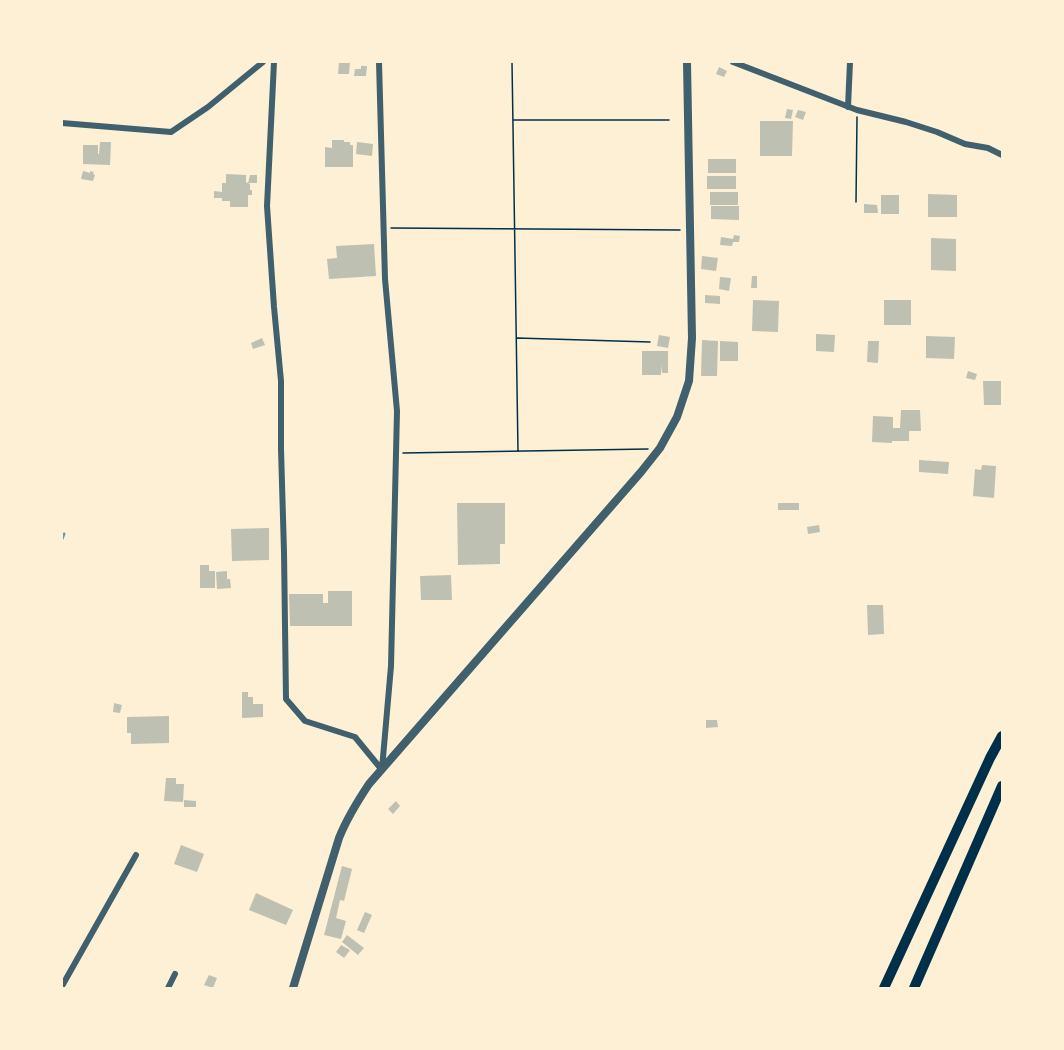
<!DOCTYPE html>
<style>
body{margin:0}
#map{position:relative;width:1064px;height:1050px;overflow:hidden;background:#fdf0d5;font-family:"PT Sans Narrow",sans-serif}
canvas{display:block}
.frame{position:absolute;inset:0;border:63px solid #fdf0d5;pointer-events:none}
</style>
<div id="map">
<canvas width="1064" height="1050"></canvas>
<div class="frame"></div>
</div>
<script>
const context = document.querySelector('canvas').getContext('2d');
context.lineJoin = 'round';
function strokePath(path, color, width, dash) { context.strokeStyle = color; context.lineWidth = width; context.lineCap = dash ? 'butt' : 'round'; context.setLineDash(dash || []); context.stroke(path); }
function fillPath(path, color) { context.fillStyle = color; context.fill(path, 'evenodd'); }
const stream = new Path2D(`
 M62 539 64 534`);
const building = new Path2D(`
 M339 62H350L349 74H338Z
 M361 66H367L366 76H354L355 69H361Z
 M719 67 727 71 724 77 716 74Z
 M787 109 793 110 791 119 785 118Z
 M798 110 806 112 803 120 795 117Z
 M760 121H793L792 156H760Z
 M332 140H344V142H350V145H353V167H325V147L332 148Z
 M100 142H111L110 165 83 164V145H98V154H99Z
 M357 142 373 144 372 156 356 154Z
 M708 159H736V173H708Z
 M83 171 90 173V171L94 172 93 174 95 175 93 181 81 179Z
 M226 174 246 175V182L250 184V190H252V195H248V207H230V201H222V198H214V191L222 192V183H226Z
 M250 175H257V183H248Z
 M707 176H736V189H707Z
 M710 192H738V205H710Z
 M928 194 957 195V217H928Z
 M881 195H899V214H881Z
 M864 204 877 205 878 213H864Z
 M711 206H739V220L711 219Z
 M734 235 740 236 739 242H733L732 246 720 245 721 237 733 239Z
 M931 238 956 239V271L931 270Z
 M374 244 376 276 329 279 327 259 337 258 336 246Z
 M702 256 718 258 716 271 701 269Z
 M752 276H757V288H751Z
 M720 277 731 278 729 291 719 289Z
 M705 295 720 296V304L705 303Z
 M753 300 779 301 778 332 752 331Z
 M884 300H911V325H884Z
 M816 334 835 335 834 352 816 351Z
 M659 335 670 337 668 348 657 346Z
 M926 336 955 337 954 359 926 358Z
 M262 338 265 345 253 349 251 343Z
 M702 340 718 341 717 376H701Z
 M720 341 738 342V361H720Z
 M868 341H879L878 363 867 362Z
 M642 351H668V373H662L661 365V375H642Z
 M968 371 977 374 975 380 966 378Z
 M983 381H1002V405H984Z
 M901 410H920L921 431H909V441H892V443L872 442 873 416 893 417V428H900Z
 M919 460 949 462 948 474 919 472Z
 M982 465 996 466 994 498 973 496 975 469 981 470Z
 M457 503H505V544H500V564L458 565Z
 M778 503H799V510H778Z
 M819 525 820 532 808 534 807 527Z
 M269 528V560L232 561 231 529Z
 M200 565H209V571H215V588H200Z
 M227 571V579H230L231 588 217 589 216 572Z
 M451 575 452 600H421L420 576Z
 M328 591H352V626H290L289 594H323V603H328Z
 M867 605H883L884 634 868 635Z
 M242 692H248V697H253V704H263V717L242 718Z
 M114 703 122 705 120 713 113 712Z
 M169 716V743L131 744V733H127V717Z
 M706 720H717L718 727 706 728Z
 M166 778H176V784H184L183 802 164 801Z
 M184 800 196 801V807H184Z
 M396 801 400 806 393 814 388 809Z
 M181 845 204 854 197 872 174 864Z
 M342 866 352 869 344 901 340 900 336 918 346 921 341 939 324 935Z
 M256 893 293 910 286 925 249 910Z
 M365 912 372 915 364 933 357 930Z
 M347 935 364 948 358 955 342 942Z
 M341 945 350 950 344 958 336 952Z
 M209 975 217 978 213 988 204 985Z`);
const path = new Path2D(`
 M512 62 518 451
 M514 120H669
 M856 202 857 117
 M391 228 680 230
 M517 338 650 342
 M403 453 648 449`);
const minor = new Path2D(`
 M274 62 267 206 274 307 281 381V449L284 552 286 699 305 721 355 737 382 770
 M379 62 385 279 397 411 391 666 382 769
 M733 62 857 110 906 122 937 132 965 144 988 148 1002 155
 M848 107 850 62
 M62 123 171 132 208 107 263 62
 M62 986 136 855
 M168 988 175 974`);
const tertiary = new Path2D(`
 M293 988 339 838C347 818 357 802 369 784L641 472 660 448 677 417 689 381 692 338 687 62`);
const trunk = new Path2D(`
 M884 988 990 758 1002 736
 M914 988 1002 786`);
strokePath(stream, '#669bbc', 3);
fillPath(building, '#bec0b2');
strokePath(path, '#003049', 1.5);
strokePath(minor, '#3f606c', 6);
strokePath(tertiary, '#3f606c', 8);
strokePath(trunk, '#003049', 10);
</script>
